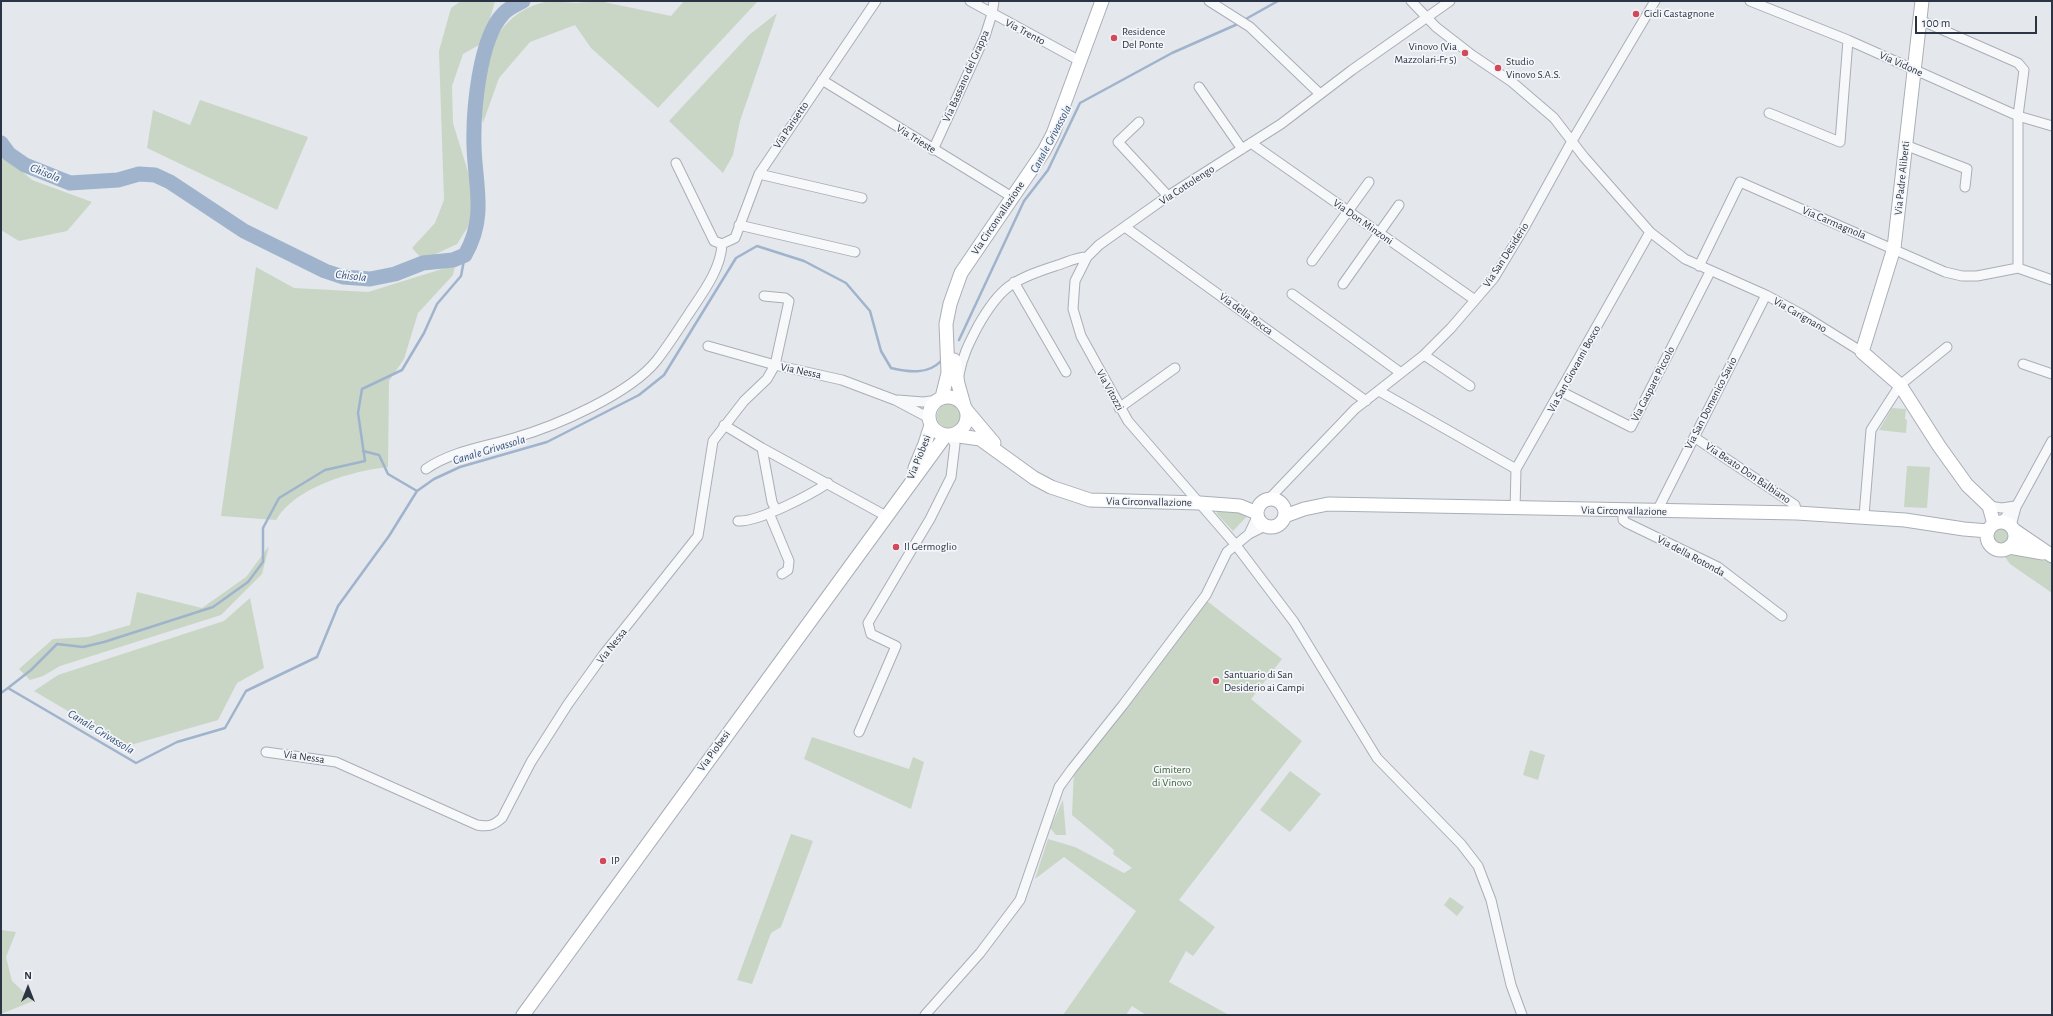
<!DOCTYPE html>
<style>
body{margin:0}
#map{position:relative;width:2053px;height:1016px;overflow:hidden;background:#e4e7ec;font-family:"Alegreya Sans",sans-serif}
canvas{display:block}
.frame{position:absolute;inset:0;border:2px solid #2b3445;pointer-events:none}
.north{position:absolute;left:8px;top:968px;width:40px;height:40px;-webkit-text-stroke:3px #f4f6f9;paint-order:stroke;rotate:0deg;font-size:11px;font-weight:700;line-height:16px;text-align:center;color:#2b3445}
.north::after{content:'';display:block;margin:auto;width:14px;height:18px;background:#2b3445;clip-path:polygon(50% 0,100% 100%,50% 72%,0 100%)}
.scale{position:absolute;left:1915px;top:16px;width:122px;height:18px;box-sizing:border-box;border:2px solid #2b3445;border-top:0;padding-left:5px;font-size:12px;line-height:14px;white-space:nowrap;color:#2b3445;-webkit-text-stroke:3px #f4f6f9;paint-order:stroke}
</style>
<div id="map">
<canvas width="2053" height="1016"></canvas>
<div class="frame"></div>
<div class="north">N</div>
<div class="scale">100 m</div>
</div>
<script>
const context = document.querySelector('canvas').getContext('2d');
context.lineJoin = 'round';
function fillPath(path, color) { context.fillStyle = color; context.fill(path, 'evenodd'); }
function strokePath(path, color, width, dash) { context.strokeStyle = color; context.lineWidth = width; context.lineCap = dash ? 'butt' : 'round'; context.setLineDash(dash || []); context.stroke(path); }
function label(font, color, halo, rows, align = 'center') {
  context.font = font + ' "Alegreya Sans",sans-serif'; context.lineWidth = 3.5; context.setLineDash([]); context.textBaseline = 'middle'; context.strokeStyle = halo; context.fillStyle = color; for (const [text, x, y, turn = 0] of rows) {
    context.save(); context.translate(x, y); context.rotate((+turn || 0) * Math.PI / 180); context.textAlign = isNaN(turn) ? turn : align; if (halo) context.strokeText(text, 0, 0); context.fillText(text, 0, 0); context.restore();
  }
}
const green = new Path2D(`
 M461 1H495L489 22 479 45 463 54 452 86 453 123 472 185 473 219 457 244 423 260 412 248 435 223 444 200 439 51 451 8Z
 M550 1 576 3 599 1 671 16 684 1H758L658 108 591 48 575 25 530 42 499 78 483 123C482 115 479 105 479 96 482 52 502 9 550 1Z
 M777 13 740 121 733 155 723 173 669 121 749 35Z
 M200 100 308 137 277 210 147 148 153 110 190 125Z
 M1 153 32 180 92 202 67 231 19 241 1 230Z
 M455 265 453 275 418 313 404 359 389 381 388 467C352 471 295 487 276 520L221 516 256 267 294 288 368 292Z
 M937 416a12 12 0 1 1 24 0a12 12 0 1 1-24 0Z
 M1892 408 1906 409 1905 419 1907 420 1906 433 1879 430Z
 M1907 466 1930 467 1927 508 1904 507Z
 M1216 509 1252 511 1233 531 1217 514Z
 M1993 535a9 9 0 1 1 18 0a9 9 0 1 1-18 0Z
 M269 546 262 574 221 615 60 666 43 676 30 680 19 669 53 639 88 637 130 625 137 592 202 608 246 577Z
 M2018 554 2052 563V593L2010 564 2005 557Z
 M250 598 264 668 237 683 218 720 127 746 34 691 58 675 224 621Z
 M1207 601 1282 659 1251 699 1302 741 1179 900 1215 927 1193 956 1186 951 1169 982 1229 1015H1146L1132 1006 1126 1015H1063L1136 911 1064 857 1035 879 1048 839 1075 847 1124 873 1132 868 1113 854 1114 850 1072 815 1074 770Z
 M812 737 909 769 913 757 924 762 911 809 804 759Z
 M1530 750 1545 755 1538 780 1523 775Z
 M1290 771 1321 794 1290 832 1260 810Z
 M1063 800 1066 835H1056L1050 828Z
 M791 834 813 841 781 927 771 933 752 984 737 980Z
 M1450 897 1464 907 1457 916 1444 905Z
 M1 930 16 932 6 957 12 981 33 1001 1 1014Z`);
const stream = new Path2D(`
 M1244 20 1278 1
 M959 340 1024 201 1048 170 1080 103 1172 53 1240 23
 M363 451 379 455 388 474 417 491
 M8 688 31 670 57 644 83 647 104 642 213 607 248 582 263 562V528L279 498 325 470 365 461 358 413 362 389 402 370 424 333 437 304 461 276 465 255
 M1 693 8 688 136 763 177 742 225 728 246 691 317 657 338 606 389 536 417 491 434 479 460 467 547 442 639 395 664 375 736 258 757 246 804 261 846 283 870 311 881 351 891 368C908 372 928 375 941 361`);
const river = new Path2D(`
 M1 143 9 154 25 165 70 183 118 180 139 174 155 175 170 182 244 231 325 271 343 277 370 279 395 274 423 263 453 260 465 255C487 217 475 185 474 146 473 112 479 39 503 14 508 8 516 5 523 1`);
const street = new Path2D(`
 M970 1 1080 61
 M1209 1 1250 27 1320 94
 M1411 1 1436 27 1472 55 1512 82 1554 118 1584 157 1650 232 1685 259 1766 295 1801 314 1862 352
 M1450 1 1352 70 1281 124 1168 196 1099 245 1087 257 1075 281 1073 309 1081 336 1128 421 1235 544 1294 622 1377 758 1461 844 1478 866 1491 900 1511 985 1522 1015
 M1750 1 1848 40 2018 116 2052 126
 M1920 20 2018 63 2024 70 2018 116V268
 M822 80 1012 197
 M1199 87 1242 149
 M1769 113 1840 142 1848 40
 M1139 122 1118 142 1168 196
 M1251 143 1475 300
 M1905 145 1967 169 1965 187
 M933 150 985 36 992 14 994 1
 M676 163 714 241 722 244 735 238 759 174 876 1
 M759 174 862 198
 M739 225 855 252
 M1125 227 1366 401
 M1312 261 1369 182
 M1699 266 1740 182 1945 272 1962 276H1977L2018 268 2052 280
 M1014 282 1066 372
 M1343 284 1399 205
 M1292 294 1401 373
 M708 346 775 365 842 380 895 400 929 418
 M1424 355 1470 386
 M2023 364 2052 374
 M959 375C962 357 969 343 978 326 1000 287 1012 280 1055 266 1066 263 1075 257 1087 257
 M1379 391 1516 469
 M1562 392 1631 427 1710 272
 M898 400 923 402 938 400
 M1119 408 1175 368
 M724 425 762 448 886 516
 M1694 437 1795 505 1797 513
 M762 448 772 502 776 510
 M426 469C452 451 484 447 514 438 556 426 630 394 657 360 668 346 678 330 688 315 701 295 721 270 722 244
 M1269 499 1355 409 1424 355 1451 328 1494 278 1524 228 1572 141 1655 1
 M1989 506 2002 508 2015 506
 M1515 509 1516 469 1650 232
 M1623 511V520L1627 523 1718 567 1782 616
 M1657 511 1766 295
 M769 513 789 561 788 570 782 574
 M1864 516 1871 430 1900 385 1947 347
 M738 521C759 522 810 495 828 483
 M1998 522 2004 519 2014 507
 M2011 526 2016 507 2052 441
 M1249 534 1257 517
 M859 732 896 646 871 634 868 623 930 519 951 477 955 444 949 435
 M266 752 336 762 477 825C488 827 493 826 502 818L531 762 568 704 604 654 698 536 713 441 744 401 767 379 775 365 789 301 785 298 764 296
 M925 1015 980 953 1020 900 1059 787 1072 769 1123 705 1206 595 1227 552 1249 534 1265 526`);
const secondary = new Path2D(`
 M1922 1 1894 248 1862 352 1900 385 1939 446 1967 485 1989 506 1994 524
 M954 360 958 384 964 405
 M929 416a19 19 0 1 1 38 0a19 19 0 1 1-38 0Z
 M942 397 948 373 946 324 950 304 961 273 1044 151 1053 134 1102 1
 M967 411 994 443
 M952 435 980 439 1034 478 1051 487 1090 500 1200 503 1240 506 1257 513
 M915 468 925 444 931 425
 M1257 513a14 14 0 1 1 28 0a14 14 0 1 1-28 0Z
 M1285 516 1304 509 1328 504 1797 513 1905 520 1964 529 1988 531
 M1987 536a14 14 0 1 1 28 0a14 14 0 1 1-28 0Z
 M2014 530 2052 556
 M2009 547 2043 553
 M523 1015 946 435`);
const markers = [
 [1636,14,4,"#d1495b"],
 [1114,38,4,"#d1495b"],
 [1465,53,4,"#d1495b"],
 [1498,68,4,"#d1495b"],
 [896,547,4,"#d1495b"],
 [1216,681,4,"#d1495b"],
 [603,861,4,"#d1495b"]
];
const poiNames = [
 ["Cicli Castagnone",1644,14],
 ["Residence",1122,32],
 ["Del Ponte",1122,45],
 ["Vinovo (Via",1457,47,"right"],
 ["Mazzolari-Fr 5)",1457,60,"right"],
 ["Studio",1506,62],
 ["Vinovo S.A.S.",1506,75],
 ["Il Germoglio",904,547],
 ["Santuario di San",1224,675],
 ["Desiderio ai Campi",1224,688],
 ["IP",611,861]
];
const streetNames = [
 ["Via Trento",1025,32,28],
 ["Via Vidone",1901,64,24],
 ["Via Bassano del Grappa",966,76,-66],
 ["Via Parisetto",791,125,-56],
 ["Via Trieste",916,139,32],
 ["Via Padre Aliberti",1902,178,-84],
 ["Via Cottolengo",1187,185,-33],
 ["Via Circonvallazione",998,218,-56],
 ["Via Don Minzoni",1363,222,35],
 ["Via Carmagnola",1834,223,23],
 ["Via San Desiderio",1506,255,-57],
 ["Via della Rocca",1246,314,36],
 ["Via Carignano",1800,315,30],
 ["Via San Giovanni Bosco",1574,369,-61],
 ["Via Nessa",801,371,12],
 ["Via Gaspare Piccolo",1653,384,-63],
 ["Via Vitozzi",1110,390,61],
 ["Via San Domenico Savio",1711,403,-63],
 ["Via Piobesi",919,457,-68],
 ["Via Beato Don Balbiano",1748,473,34],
 ["Via Circonvallazione",1149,502,1],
 ["Via Circonvallazione",1624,511,1],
 ["Via della Rotonda",1691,556,28],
 ["Via Nessa",612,646,-52],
 ["Via Piobesi",714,751,-54],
 ["Via Nessa",304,757,8]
];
const parkNames = [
 ["Cimitero",1172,770],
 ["di Vinovo",1172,783]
];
const waterNames = [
 ["Canale Grivassola",1051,139,-62],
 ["Chisola",45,173,22],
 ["Chisola",351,276,7],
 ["Canale Grivassola",489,450,-17],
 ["Canale Grivassola",101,732,31]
];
fillPath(green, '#c9d6c5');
strokePath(stream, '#9fb4cc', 2.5);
strokePath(river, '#9fb4cc', 15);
strokePath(street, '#a9aeb7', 11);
strokePath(secondary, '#a9aeb7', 15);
strokePath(street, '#f7f8fa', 9);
strokePath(secondary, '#fff', 13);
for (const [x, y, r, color] of markers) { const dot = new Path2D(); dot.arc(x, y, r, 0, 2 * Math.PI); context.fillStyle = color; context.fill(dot); strokePath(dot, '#f4f6f9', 1.5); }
label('11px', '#2b3445', '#f4f6f9', poiNames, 'left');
label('11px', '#2b3445', '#f4f6f9', streetNames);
label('11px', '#3f6138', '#f4f6f9', parkNames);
label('italic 12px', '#34527a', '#f4f6f9', waterNames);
</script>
